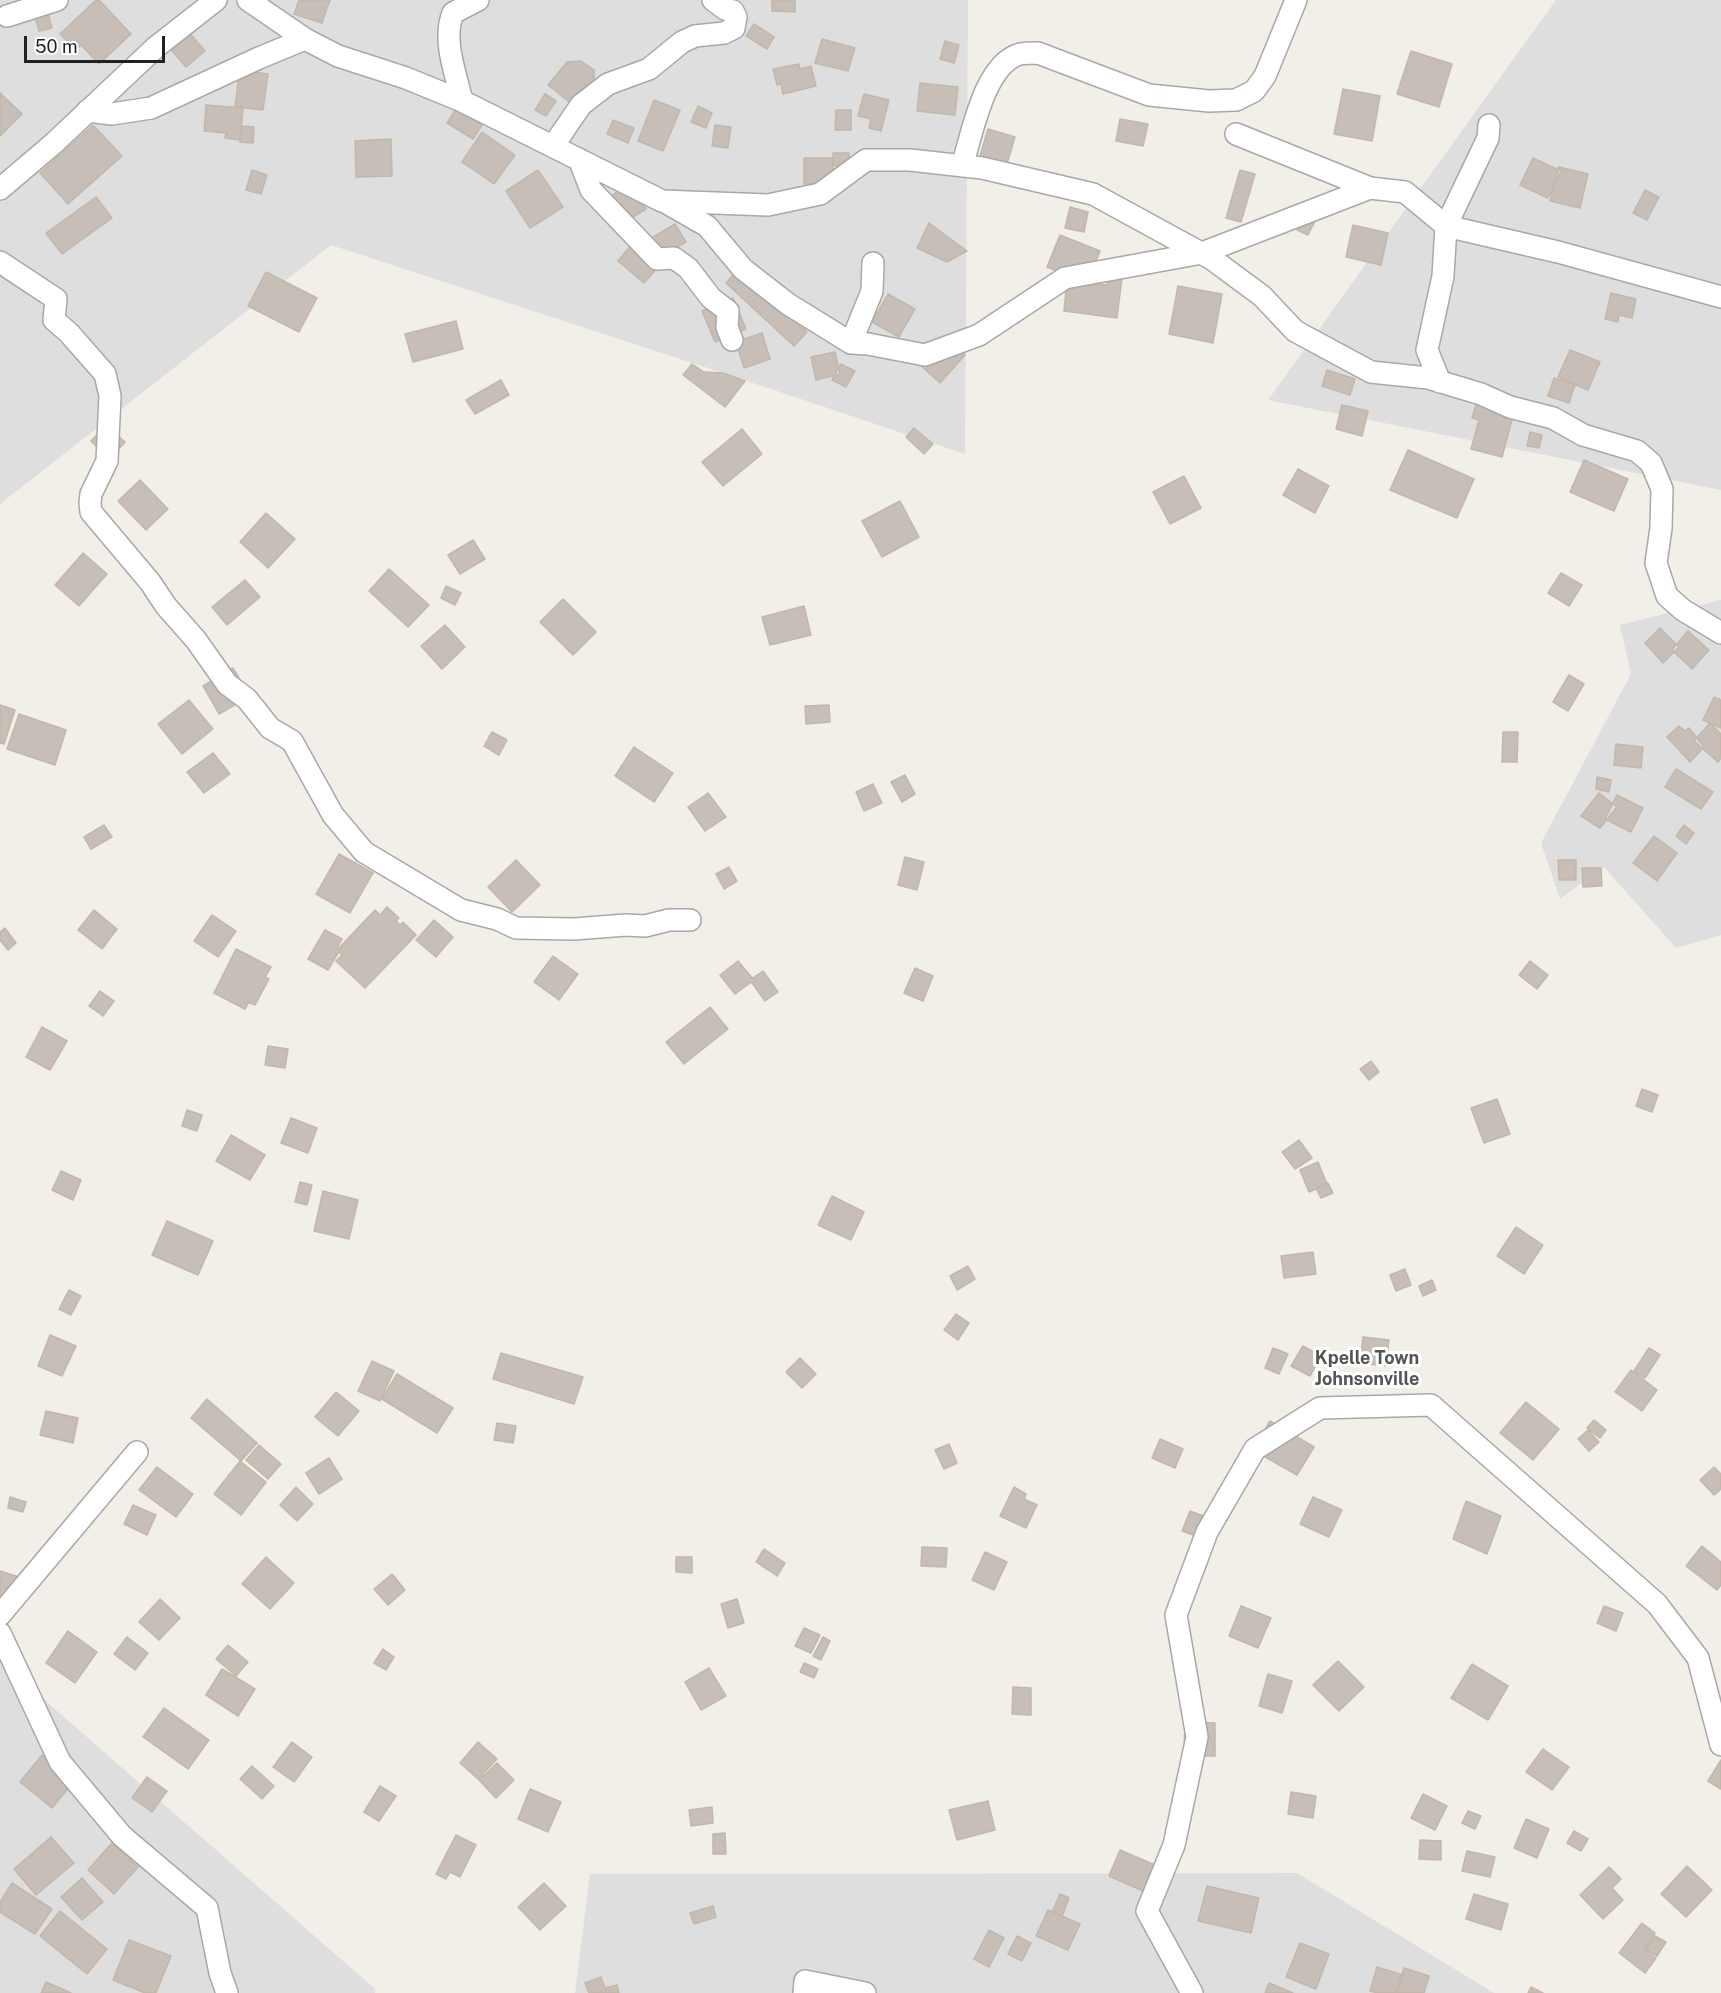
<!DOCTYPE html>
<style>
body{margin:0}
#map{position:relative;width:1721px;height:1993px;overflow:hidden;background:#f1efe8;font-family:"Public Sans",sans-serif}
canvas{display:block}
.scale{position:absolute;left:24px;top:36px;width:141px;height:27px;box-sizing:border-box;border:3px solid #212121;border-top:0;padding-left:8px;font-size:18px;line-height:21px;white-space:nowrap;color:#212121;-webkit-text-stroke:4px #fff;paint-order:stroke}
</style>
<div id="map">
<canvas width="1721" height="1993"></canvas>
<div class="scale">50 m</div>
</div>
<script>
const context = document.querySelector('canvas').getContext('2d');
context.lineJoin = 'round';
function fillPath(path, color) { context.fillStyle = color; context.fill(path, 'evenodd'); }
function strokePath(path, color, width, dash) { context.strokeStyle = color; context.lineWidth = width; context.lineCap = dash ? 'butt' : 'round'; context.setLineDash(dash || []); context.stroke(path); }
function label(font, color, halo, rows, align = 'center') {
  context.font = font + ' "Public Sans",sans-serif'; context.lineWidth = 6; context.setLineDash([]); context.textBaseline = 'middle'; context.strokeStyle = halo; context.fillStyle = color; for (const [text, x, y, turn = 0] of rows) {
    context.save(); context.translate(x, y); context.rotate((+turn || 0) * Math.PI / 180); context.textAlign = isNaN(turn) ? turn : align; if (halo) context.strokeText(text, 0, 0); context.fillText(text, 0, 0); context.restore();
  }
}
const residential = new Path2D(`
 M0 0H968L965 454 723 373 331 245 0 504Z
 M1556 0H1721V490L1268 400Z
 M1721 600V935L1676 948 1604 867 1560 899 1541 843 1631 674 1620 625Z
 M0 1661 375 1989V1993H0Z
 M1297 1873 1494 1993H575L590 1874Z`);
const building = new Path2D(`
 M96 0H99L131 34 99 64 81 45 76 50 60 34Z
 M299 0H330L322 23 294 14Z
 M772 0H795V12L772 11Z
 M47 9 52 28 39 31 34 12Z
 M754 24 774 37 767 49 746 36Z
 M187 30 205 51 186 67 168 46Z
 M822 39 855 48 848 71 815 63Z
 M945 41 959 45 954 63 940 59Z
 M1411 51 1452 64 1439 107 1397 94Z
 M581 61 594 70V81L573 105 548 85 567 62Z
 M799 64 800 69 811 66 816 86 783 94 781 84 777 85 773 69Z
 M254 72 268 74 263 110 235 107 239 75 254 76Z
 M920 83 958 87 955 115 917 111Z
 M1343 89 1380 96 1372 141 1334 134Z
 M0 93 22 114 0 136Z
 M545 94 556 101 546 116 535 110Z
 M864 94 889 100 881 131 869 128 871 119 858 116Z
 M654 100 680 110 663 151 638 141Z
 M206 105 243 108 240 140 225 138 226 133 204 131Z
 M698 106 712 113 706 128 691 122Z
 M456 109 482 125 473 139 447 123Z
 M836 110H851V130H835Z
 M1120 119 1148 124 1143 146 1116 141Z
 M613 120 634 128 628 143 607 134Z
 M93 125 122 156 68 204 40 173Z
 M715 125 731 127 728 148 712 146Z
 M241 126 254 127 253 143 240 142Z
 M988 129 1015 137 1006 167 979 159Z
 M482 132 515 155 494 184 462 162Z
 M391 139 392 176 356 177 355 141Z
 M833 153H849V166H833Z
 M804 158H833V183L804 184Z
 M1533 158 1561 171 1548 198 1520 185Z
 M1559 167 1588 174 1580 208 1550 201Z
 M252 170 267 175 261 194 246 190Z
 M538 170 563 207 530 228 506 191Z
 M1240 170 1255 174 1241 222 1226 218Z
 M630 184 646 209 617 227 601 202Z
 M1645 190 1659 197 1647 220 1633 213Z
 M96 197 112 218 62 254 46 233Z
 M1070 207 1088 212 1084 232 1065 228Z
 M1305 211 1317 217 1308 235 1297 230Z
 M929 223 967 251 947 262 917 248Z
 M675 224 686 242 661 257 650 239Z
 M1353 225 1388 233 1381 265 1346 257Z
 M1060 235 1100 251 1087 283 1047 267Z
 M633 243 660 265 644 283 618 261Z
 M739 268 807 332 794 346 726 283Z
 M1109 268 1123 269 1117 318 1064 311 1067 280 1107 285Z
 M266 272 317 298 299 332 248 306Z
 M1178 286 1222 294 1213 343 1169 334Z
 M1611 293 1636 299 1632 318 1619 315 1618 322 1605 319Z
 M888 294 915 309 899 337 872 322Z
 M733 298 746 329 715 342 702 311Z
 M456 321 463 349 413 362 405 334Z
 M762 333 770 359 744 368 736 342Z
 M944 336 965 355 940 383 919 364Z
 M1570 350 1600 362 1588 390 1558 377Z
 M835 352 840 374 816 380 811 357Z
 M692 364 704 372 723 373 745 381 725 407 683 375Z
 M841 364 855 371 846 387 832 380Z
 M1327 370 1355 379 1350 395 1322 386Z
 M1554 378 1575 385 1569 403 1548 396Z
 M501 380 509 395 475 414 466 400Z
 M1479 395 1516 405 1502 457 1471 449 1479 420 1472 418Z
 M1342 405 1368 411 1362 436 1336 429Z
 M106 425 125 442 110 459 91 441Z
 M914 428 933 444 924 454 906 437Z
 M742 429 762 454 723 486 702 462Z
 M1530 432 1542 435 1539 448 1527 446Z
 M1408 450 1474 479 1457 518 1390 490Z
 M1584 460 1628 479 1614 511 1570 492Z
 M1298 469 1329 486 1315 513 1283 495Z
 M1184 476 1201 508 1170 524 1153 492Z
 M140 480 168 509 146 530 118 501Z
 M900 501 919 537 882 557 862 521Z
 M266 513 295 539 268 568 240 542Z
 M473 540 485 559 460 574 448 555Z
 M83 553 107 574 79 606 55 585Z
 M389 569 429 605 408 627 369 591Z
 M1561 573 1582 585 1569 606 1548 593Z
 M245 580 260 597 227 625 212 607Z
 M446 586 461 593 455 605 441 598Z
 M563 599 596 632 573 655 540 622Z
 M804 606 811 635 770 645 762 617Z
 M445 625 465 647 442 669 421 646Z
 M1660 628 1679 647 1663 663 1645 643Z
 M1688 631 1709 650 1692 669 1672 650Z
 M233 668 250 696 219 714 203 686Z
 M1569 675 1584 684 1568 711 1553 702Z
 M1714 697 1721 700V728L1703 720Z
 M189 700 213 729 182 754 158 724Z
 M0 705 15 710 4 744 0 743Z
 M829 705 830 722 806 724 805 706Z
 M19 714 66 730 55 765 7 749Z
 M1710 723 1721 734V758L1718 762 1694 741Z
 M1679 726 1685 731 1689 728 1704 747 1690 762 1667 737Z
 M492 732 507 740 499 755 484 746Z
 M1503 732H1518L1517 762H1502Z
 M1616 744 1643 747 1641 768 1614 765Z
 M634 747 673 773 654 802 615 776Z
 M213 753 230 774 204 793 187 772Z
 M1676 769 1713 792 1701 809 1665 787Z
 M905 775 915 794 902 802 891 782Z
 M1597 777 1611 780 1609 792 1596 789Z
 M873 784 882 803 864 811 856 792Z
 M708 793 726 817 705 831 688 807Z
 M1599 793 1617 807 1600 828 1581 816Z
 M1617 795 1643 808 1631 832 1605 819Z
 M104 825 112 837 91 849 84 837Z
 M1684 825 1694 833 1686 844 1676 836Z
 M1654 836 1677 853 1657 881 1633 863Z
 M339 854 373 873 350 913 316 894Z
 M905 857 924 862 917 890 898 885Z
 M516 860 540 885 512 912 488 887Z
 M1558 860H1576V880H1559Z
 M729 867 737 881 724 889 716 874Z
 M1582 868H1601L1602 886 1583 887Z
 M387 907 399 918 396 921 400 925 403 922 416 935 365 988 336 961 342 955 337 950 375 910 380 915Z
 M94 910 117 929 102 949 78 930Z
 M212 915 236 931 218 957 194 941Z
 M434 920 453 937 436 957 416 940Z
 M5 928 16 943 8 950 0 940V932Z
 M325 930 342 939 335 951 338 953 328 970 308 959Z
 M236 949 271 967 265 977 269 979 255 1005 249 1002 245 1009 214 993Z
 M553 956 578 974 559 1000 534 982Z
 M738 961 754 980 735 994 720 975Z
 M1530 961 1548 975 1537 989 1519 975Z
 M915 968 933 976 923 1001 904 993Z
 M763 971 778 992 765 1001 750 980Z
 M100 991 114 1001 103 1016 89 1006Z
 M710 1007 728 1029 684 1064 666 1042Z
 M42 1027 67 1041 50 1070 26 1057Z
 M268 1046 288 1049 285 1068 265 1065Z
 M1371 1061 1379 1072 1369 1080 1360 1069Z
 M1642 1089 1658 1095 1652 1112 1636 1106Z
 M1497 1099 1510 1134 1484 1143 1471 1108Z
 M187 1110 202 1115 197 1131 182 1126Z
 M291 1118 317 1128 308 1153 281 1143Z
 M231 1135 265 1155 250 1180 216 1161Z
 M1299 1140 1312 1158 1295 1169 1282 1152Z
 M1318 1162 1327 1184 1309 1192 1300 1170Z
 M61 1171 81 1180 73 1200 52 1190Z
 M300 1182 312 1185 307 1205 295 1202Z
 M1328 1183 1333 1193 1321 1198 1316 1188Z
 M323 1191 358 1200 349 1239 314 1231Z
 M832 1196 864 1212 851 1240 818 1225Z
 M167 1221 213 1241 198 1275 152 1255Z
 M1516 1227 1543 1245 1524 1274 1497 1256Z
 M1313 1252 1316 1274 1284 1278 1281 1256Z
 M968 1266 975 1279 957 1290 950 1276Z
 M1405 1269 1411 1285 1396 1291 1390 1275Z
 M1432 1280 1436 1290 1423 1296 1419 1286Z
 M69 1290 81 1296 71 1315 59 1309Z
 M956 1314 969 1323 958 1340 944 1330Z
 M50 1335 76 1346 62 1376 38 1366Z
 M1363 1337 1389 1340 1386 1366 1360 1363Z
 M1303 1346 1321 1356 1310 1376 1291 1366Z
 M1273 1348 1288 1354 1279 1374 1265 1368Z
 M1649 1348 1660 1355 1645 1378 1634 1371Z
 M501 1353 583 1377 574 1404 493 1379Z
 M800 1358 816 1374 802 1388 786 1372Z
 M372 1361 394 1371 380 1401 358 1391Z
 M1631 1370 1657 1390 1642 1411 1615 1392Z
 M397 1374 453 1408 437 1433 382 1399Z
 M336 1392 359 1411 338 1436 315 1417Z
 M207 1399 257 1443 241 1461 191 1418Z
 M1526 1402 1559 1429 1533 1460 1500 1433Z
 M46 1411 78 1418 73 1443 40 1435Z
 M1594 1420 1606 1430 1600 1438 1587 1428Z
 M1270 1421 1314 1447 1297 1475 1253 1450Z
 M497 1423 516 1426 513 1443 494 1440Z
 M1588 1430 1599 1442 1589 1451 1578 1439Z
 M1160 1439 1183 1449 1175 1468 1152 1458Z
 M949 1444 957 1463 944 1469 935 1450Z
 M259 1445 281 1464 268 1479 246 1460Z
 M329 1458 342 1479 319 1494 306 1473Z
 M240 1461 266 1482 241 1515 214 1494Z
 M157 1467 193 1494 176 1517 139 1490Z
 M1714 1467 1721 1474V1489L1714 1495 1700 1480Z
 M296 1487 313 1504 297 1521 280 1505Z
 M1014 1487 1026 1494 1024 1499 1037 1505 1026 1528 1000 1516Z
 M10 1497 26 1502 23 1512 8 1508Z
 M1313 1497 1342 1510 1329 1537 1300 1524Z
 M1466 1501 1501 1516 1487 1554 1453 1539Z
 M133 1505 156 1515 147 1535 124 1524Z
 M1190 1511 1206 1517 1199 1537 1182 1531Z
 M1702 1546 1721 1562V1585L1717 1590 1686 1566Z
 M922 1547 947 1548 946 1567 921 1566Z
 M764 1549 785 1563 777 1576 756 1562Z
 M985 1552 1007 1562 994 1590 972 1580Z
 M266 1557 294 1583 270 1609 242 1584Z
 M676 1557H692V1573L676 1572Z
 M0 1571 19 1577 0 1601Z
 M392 1574 405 1590 388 1605 374 1589Z
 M160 1599 180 1618 159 1640 139 1622Z
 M737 1599 744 1623 728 1628 721 1604Z
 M1241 1606 1271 1618 1258 1648 1229 1636Z
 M1604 1606 1623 1613 1616 1631 1597 1623Z
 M804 1628 820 1635 811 1653 795 1646Z
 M68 1631 97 1652 75 1683 46 1663Z
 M127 1637 148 1653 135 1670 114 1654Z
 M823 1637 830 1641 821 1660 813 1656Z
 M228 1645 248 1662 236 1676 216 1659Z
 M383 1649 394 1657 386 1670 374 1663Z
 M1338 1661 1364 1687 1339 1711 1313 1685Z
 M804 1663 818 1669 814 1678 800 1672Z
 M1472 1664 1508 1686 1488 1720 1451 1698Z
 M709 1668 726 1696 701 1710 685 1682Z
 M222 1669 255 1689 238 1716 206 1695Z
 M1268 1674 1292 1681 1282 1713 1259 1706Z
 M1013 1687 1031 1688V1715L1012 1714Z
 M164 1708 209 1740 188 1769 143 1737Z
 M1185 1722 1215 1723V1756H1184Z
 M292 1742 312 1757 294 1782 273 1767Z
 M478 1742 497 1759 478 1779 460 1763Z
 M1543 1749 1569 1767 1552 1790 1526 1772Z
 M42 1755 75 1780 52 1808 20 1782Z
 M1721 1760V1789L1708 1781Z
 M497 1763 514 1780 496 1798 479 1780Z
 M252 1766 274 1786 262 1799 240 1779Z
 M147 1777 167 1791 152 1812 132 1798Z
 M380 1786 396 1796 379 1821 364 1812Z
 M530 1789 561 1802 548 1832 518 1819Z
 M1291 1792 1316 1796 1313 1818 1288 1814Z
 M1423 1794 1447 1806 1435 1830 1411 1818Z
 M988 1801 995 1830 957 1840 949 1810Z
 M712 1807 713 1823 691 1826 689 1810Z
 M1468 1811 1481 1816 1475 1829 1462 1823Z
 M1526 1819 1549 1829 1537 1858 1514 1848Z
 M1574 1831 1588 1839 1581 1851 1567 1843Z
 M725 1833 726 1854H713V1834Z
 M456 1835 476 1845 460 1877 450 1872 446 1879 436 1874Z
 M51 1837 74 1863 36 1895 14 1869Z
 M1420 1840 1441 1841V1860L1419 1859Z
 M112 1843 138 1867 114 1894 88 1870Z
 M1120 1850 1155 1865 1143 1891 1109 1876Z
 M1467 1851 1495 1857 1490 1877 1462 1871Z
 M1687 1866 1712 1890 1686 1917 1661 1894Z
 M1609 1867 1621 1879 1612 1888 1623 1900 1603 1919 1580 1895Z
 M82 1878 103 1902 82 1920 61 1897Z
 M12 1883 52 1909 35 1934 0 1912V1902Z
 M544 1883 566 1906 540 1930 518 1907Z
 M1207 1886 1259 1898 1251 1933 1198 1921Z
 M1060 1894 1069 1898 1062 1916 1052 1912Z
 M1474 1894 1508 1904 1501 1930 1466 1919Z
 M713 1906 716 1917 694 1924 690 1913Z
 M1048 1910 1080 1924 1068 1950 1036 1936Z
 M60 1911 107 1949 87 1974 40 1936Z
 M1642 1923 1655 1933 1644 1949 1656 1958 1645 1973 1619 1953Z
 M989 1930 1004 1938 989 1967 974 1959Z
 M1017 1936 1031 1943 1022 1961 1008 1954Z
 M1655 1936 1666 1942 1657 1956 1646 1949Z
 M129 1940 171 1956 156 1993H145L113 1980Z
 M1300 1943 1329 1954 1316 1989 1286 1977Z
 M1377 1967 1403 1975 1397 1993H1378L1370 1991Z
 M1404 1968 1429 1976 1424 1993H1396Z
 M601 1977 607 1993H589L585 1983Z
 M46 1982 71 1993H41Z
 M1269 1983 1293 1993H1265Z
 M617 1985 619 1993H607L605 1988Z
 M1531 1987 1543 1993H1528Z`);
const minor = new Path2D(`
 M7 16 57 0
 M305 39 338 56 406 78 462 101 662 201 768 205 820 194 866 160H910L982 168 1093 194 1212 259 1262 296 1295 331 1371 372 1428 378 1481 394 1510 407 1553 418 1583 435 1637 451 1651 463 1662 489 1661 528 1656 563 1667 596 1683 610 1721 633
 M462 101C456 74 442 40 453 13L478 0
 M87 111 112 114 151 108 259 58 305 39 248 0
 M1489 125 1488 138 1446 226 1558 252 1721 297
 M1236 134 1370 188
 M553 146 581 105 608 84 649 69 682 42 695 36 724 33 734 28 736 17 733 11 725 9 713 0
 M579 159 591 190 657 259 674 258 688 268 711 298 728 311 727 327 732 340
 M962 166C972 135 984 64 1020 54 1025 53 1033 53 1038 53L1149 95 1209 101 1236 100 1254 91 1265 76 1296 0
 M0 189 53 144 156 47 216 0
 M665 202 707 226 743 269 788 304 851 343 868 344 925 355 979 335 1065 278 1202 253 1370 188 1405 192 1446 226 1443 276 1427 350 1440 382
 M0 262 56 299 54 320 69 333 105 374 110 396 107 461 91 494 90 503 91 512 150 582 166 606 196 640 227 684 247 699 270 728 292 741 333 815 364 852 461 910 497 919 516 928 574 929 626 925 645 926 669 920H690
 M851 343 872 291 873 263
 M0 1615 137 1452
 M0 1633 60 1762 122 1836 207 1908 220 1973 227 1993
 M804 1993 805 1981 865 1993
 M1192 1993 1147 1911 1174 1845 1197 1737 1176 1615 1207 1532 1255 1449 1320 1408 1431 1405 1657 1604 1698 1658 1721 1745`);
const quarterNames = [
 ["Kpelle Town",1367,1358],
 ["Johnsonville",1367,1379]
];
fillPath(residential, '#dfdede');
fillPath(building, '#c6beb7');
strokePath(building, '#c3b7aa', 1.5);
strokePath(minor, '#a8a8a8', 24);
strokePath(minor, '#fff', 21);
label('bold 18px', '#545454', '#fff', quarterNames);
</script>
